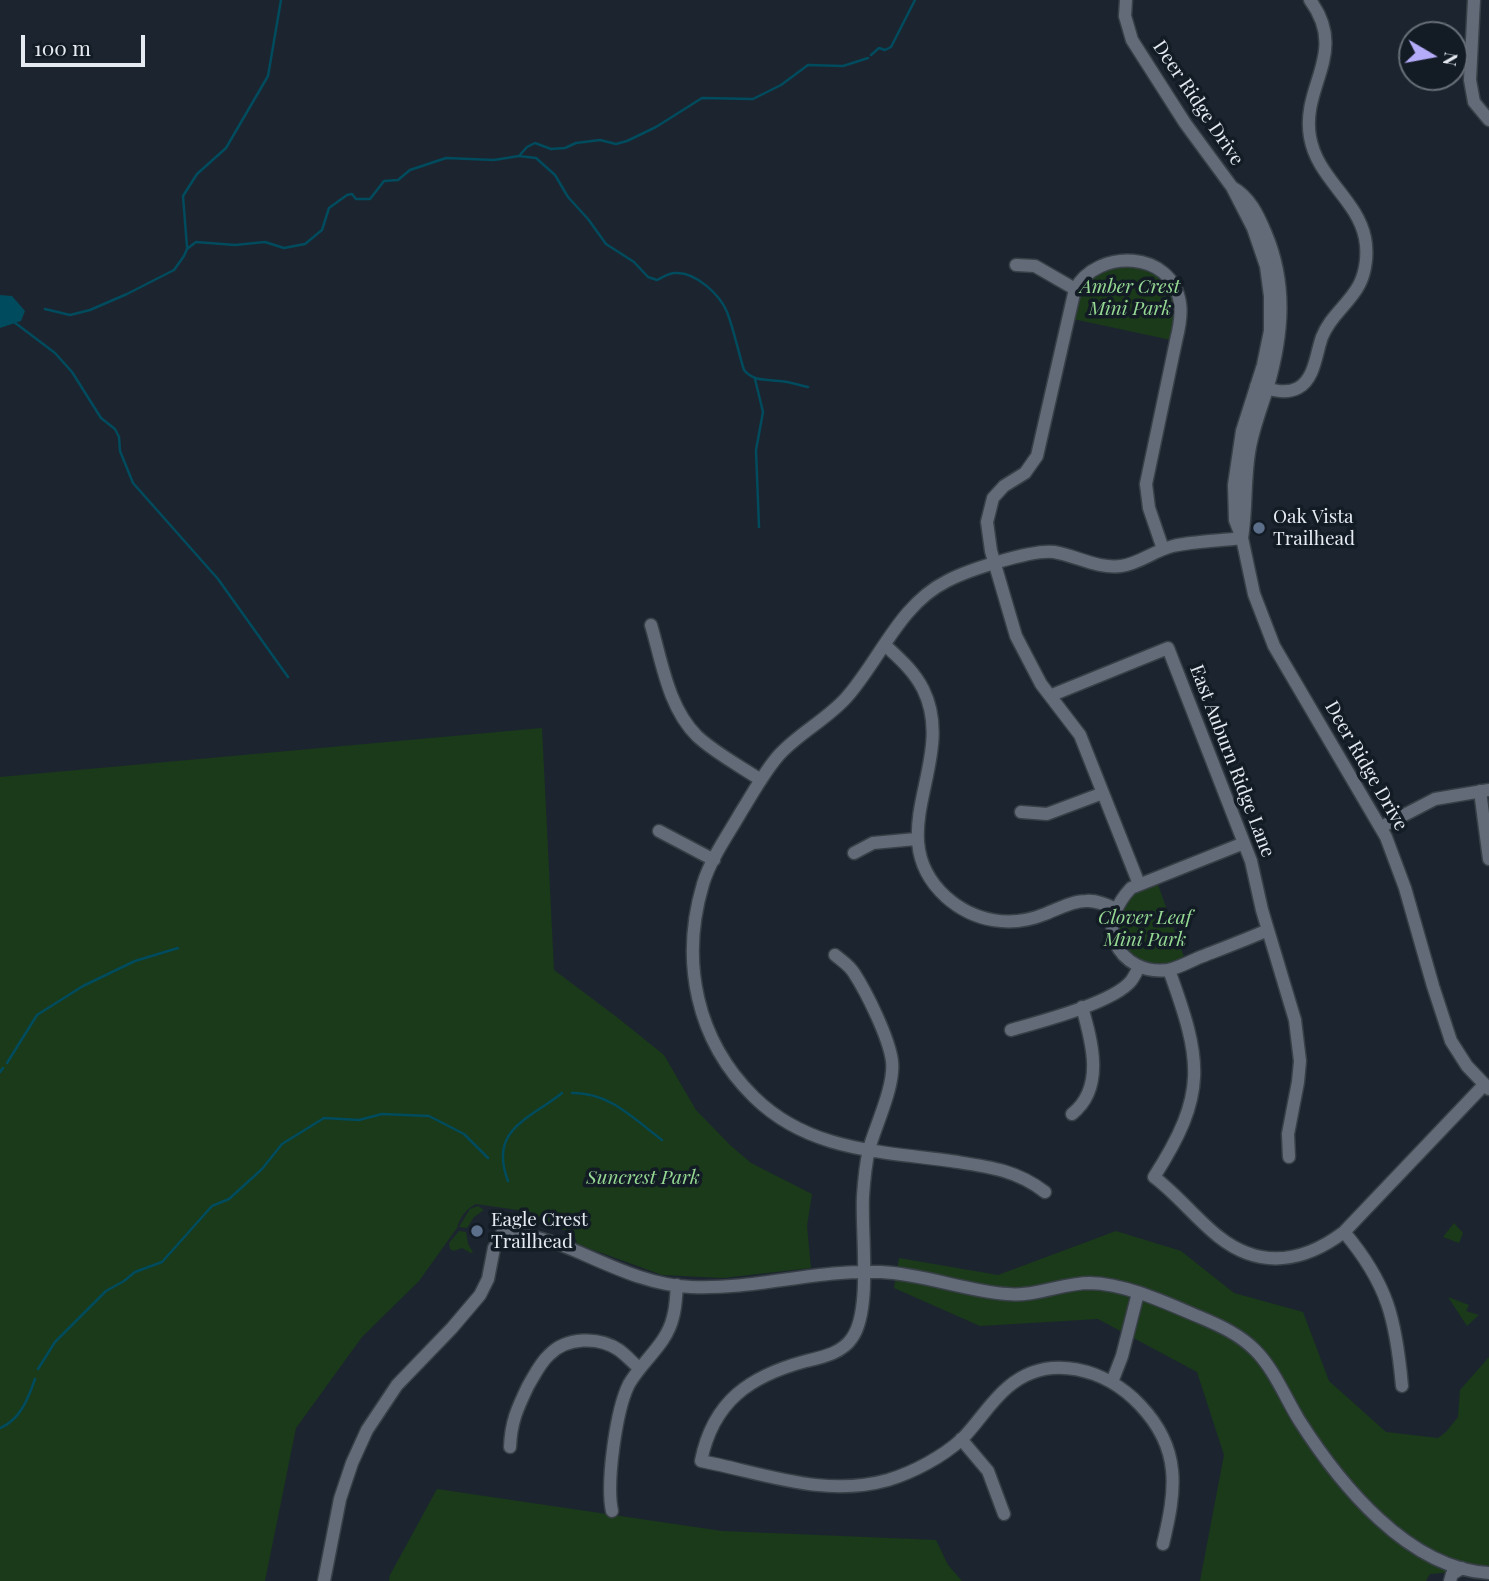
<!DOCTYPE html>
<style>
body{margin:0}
#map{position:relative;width:1489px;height:1581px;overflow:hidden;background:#1c252f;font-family:"Playfair Display",serif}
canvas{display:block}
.north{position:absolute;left:1398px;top:21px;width:70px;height:70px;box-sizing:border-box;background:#131b25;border:2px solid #676e77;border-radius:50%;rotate:100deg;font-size:19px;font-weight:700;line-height:28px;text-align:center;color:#e6ebf2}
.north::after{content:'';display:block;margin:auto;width:24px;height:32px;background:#b4acf9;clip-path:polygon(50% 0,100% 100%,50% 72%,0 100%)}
.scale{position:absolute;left:21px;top:35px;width:124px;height:32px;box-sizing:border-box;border:4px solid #e6ebf2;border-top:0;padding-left:9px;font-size:21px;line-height:24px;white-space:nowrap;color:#e6ebf2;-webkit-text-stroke:5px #131b25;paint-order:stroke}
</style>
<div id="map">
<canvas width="1489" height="1581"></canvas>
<div class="north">N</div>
<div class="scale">100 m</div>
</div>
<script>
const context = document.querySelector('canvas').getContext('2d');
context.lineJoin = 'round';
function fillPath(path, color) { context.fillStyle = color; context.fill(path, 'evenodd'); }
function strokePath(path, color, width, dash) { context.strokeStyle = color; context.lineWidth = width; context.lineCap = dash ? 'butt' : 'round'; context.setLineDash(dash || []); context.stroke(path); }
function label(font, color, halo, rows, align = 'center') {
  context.font = font + ' "Playfair Display",serif'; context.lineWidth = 7; context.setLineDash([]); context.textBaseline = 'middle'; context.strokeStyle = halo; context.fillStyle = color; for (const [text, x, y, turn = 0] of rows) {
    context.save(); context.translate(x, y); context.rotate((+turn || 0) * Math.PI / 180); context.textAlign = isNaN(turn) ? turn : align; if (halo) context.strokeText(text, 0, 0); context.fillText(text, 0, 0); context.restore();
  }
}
const green = new Path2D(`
 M1108 266C1118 266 1132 264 1142 266 1148 267 1155 273 1160 278 1177 296 1177 316 1171 340L1073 319C1078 294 1085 279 1108 266Z
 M542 728 554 970 618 1018 664 1055 696 1110 730 1145 751 1163 812 1194 807 1226 811 1268 723 1278 662 1275 577 1244 574 1233 538 1222 533 1229 519 1225 518 1223 523 1219 529 1220 532 1212 476 1204C466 1209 460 1217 457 1228L419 1281 362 1337 296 1428 265 1581H0V777Z
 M1157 882 1184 957C1176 960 1167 965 1158 965 1133 965 1106 937 1119 912 1128 896 1141 888 1157 882Z
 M478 1206 484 1210 474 1217 467 1228 459 1227 470 1209Z
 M1454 1223 1463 1233 1459 1243 1443 1237Z
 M459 1231 466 1232 468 1244 473 1252 471 1253 462 1248 454 1251 450 1249 449 1243Z
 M1116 1231 1181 1251 1234 1293 1303 1312 1329 1381 1386 1432 1438 1438 1446 1432 1458 1417 1460 1390 1489 1357V1569L1430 1574 1426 1581H1200L1224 1455 1197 1372 1098 1319 980 1326 894 1288 899 1258 998 1275Z
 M1448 1297 1469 1305 1466 1311 1479 1315 1467 1326Z
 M437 1489 722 1531 936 1540 948 1565 962 1581H389L390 1575Z`);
const water = new Path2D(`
 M0 295 12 296 25 311 21 321 0 328Z`);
const stream = new Path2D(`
 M871 55 879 48 885 50 891 47 915 0
 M519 156 527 147 535 143 551 149 565 148 576 143 600 140 616 144 627 141 656 127 702 98 753 99 781 85 808 65 843 66 868 58
 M187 247 183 196 197 174 226 148 268 76 281 0
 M45 309 70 315 90 310 127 294 174 270 184 256 187 249 196 242 235 245 265 242 284 248 305 244 322 230 329 208 347 195 352 194 356 199H370L384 181 398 180 410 170 446 158 494 160 519 156 536 158 555 175 568 197 588 219 606 244 634 262 648 277 657 280C663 277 670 272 677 273 697 273 720 295 727 312 734 330 738 351 744 370 754 382 766 379 780 381 790 382 799 385 808 387
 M14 322 55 353 72 372 101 418 115 429 119 437 120 451 133 483 218 579 288 677
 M755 379 763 412 756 450 759 527
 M7 1063 37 1015 83 986 135 961 178 948
 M0 1072 3 1068
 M572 1093C609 1092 634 1119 662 1140
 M508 1181C488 1129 530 1119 562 1093
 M38 1369 55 1342 106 1291 124 1281 135 1272 162 1262 212 1206 229 1199 262 1169 282 1144 324 1118 359 1120 382 1114 429 1116 464 1134 488 1158
 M0 1428C20 1420 28 1399 35 1379`);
const minor = new Path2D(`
 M1126 0 1125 16 1132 40 1185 123 1232 187 1253 228 1266 266 1270 296V331L1263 365 1242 431 1234 485 1235 520 1242 538 1254 594 1274 646 1386 837 1405 888 1433 986 1451 1041 1467 1066 1489 1089
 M1474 0 1470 80 1474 102 1489 120
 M1232 187C1250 197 1258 215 1266 234 1287 284 1283 334 1268 386 1262 406 1254 426 1250 447 1244 478 1247 508 1242 538
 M1016 265 1035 266 1075 289
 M1256 386C1269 389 1285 395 1298 388 1315 379 1316 353 1322 337 1330 316 1349 304 1359 285 1366 272 1368 253 1365 238 1357 199 1317 178 1310 137 1301 85 1349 53 1310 0
 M651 625C662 662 668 707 697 736 715 753 740 766 761 780
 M885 645C900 659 914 671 923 689 959 761 878 835 946 897 974 922 1011 928 1045 914 1058 909 1072 901 1086 901 1096 900 1107 905 1116 909
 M1052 695 1168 648 1251 861 1262 910 1295 1020 1300 1061 1298 1082 1288 1134 1289 1157
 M1480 791 1489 859
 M1021 812 1047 814 1103 793
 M1381 827 1435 799 1489 790
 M659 831 714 860
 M1244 843 1131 888C1118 902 1107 922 1115 942 1124 963 1146 973 1168 970 1178 968 1189 962 1198 958 1221 949 1245 940 1268 930
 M854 853 873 843 916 839
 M1139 884 1080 735 1041 684 1016 636 991 551 987 522 993 498 1004 486 1025 473 1037 456 1075 289C1098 248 1172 250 1180 303 1182 315 1179 329 1176 341L1146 484 1149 508 1163 549
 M835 955C842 961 849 965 854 973 867 993 889 1038 892 1061 895 1086 876 1124 869 1149 866 1163 864 1181 863 1196 861 1233 872 1310 852 1338 842 1353 823 1357 806 1361 750 1376 713 1401 701 1461 763 1473 824 1498 888 1480 914 1472 942 1457 962 1439 978 1423 990 1402 1008 1387 1049 1352 1106 1369 1140 1405 1182 1449 1176 1490 1163 1544
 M1169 970C1202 1061 1208 1093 1154 1177 1178 1195 1196 1219 1219 1237 1261 1270 1304 1262 1344 1232L1484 1085
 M1011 1030C1039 1022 1113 1003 1131 981 1134 977 1137 971 1139 967
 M1072 1114C1105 1088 1092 1042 1082 1007
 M1045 1192C1018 1171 991 1167 958 1162 885 1151 811 1153 754 1097 696 1040 680 961 703 884 711 858 728 835 741 812 753 793 764 772 779 755 799 733 826 720 846 698 880 660 899 605 947 581 968 570 1032 549 1054 552 1077 556 1098 569 1121 566 1139 564 1155 550 1173 546 1195 541 1219 541 1242 538
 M1344 1232C1388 1284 1396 1320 1402 1386
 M1112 1382 1122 1356 1138 1293
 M961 1439 988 1471 1004 1514
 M510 1447C511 1422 517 1409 528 1386 534 1376 540 1363 549 1355 566 1337 599 1336 619 1350 626 1355 632 1362 639 1368
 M612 1511C606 1483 616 1410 629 1384 642 1361 667 1344 673 1317 676 1307 676 1296 677 1285
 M324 1581 340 1499 352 1463 367 1430 397 1385 452 1328 480 1295 488 1279 494 1248 505 1228C524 1235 545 1239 564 1246 606 1263 645 1285 691 1287 755 1290 817 1269 881 1272 924 1274 965 1291 1007 1294 1036 1297 1062 1283 1090 1283 1128 1284 1168 1304 1202 1318 1221 1326 1240 1335 1255 1350 1274 1369 1285 1397 1299 1420 1339 1483 1408 1569 1489 1573
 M1450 1581 1452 1574 1462 1568`);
const markers = [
 [1259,528,7,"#5c6f8a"],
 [477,1231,7,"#5c6f8a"]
];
const streetNames = [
 ["Deer Ridge Drive",1198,103,56],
 ["East Auburn Ridge Lane",1232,761,69],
 ["Deer Ridge Drive",1366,766,60]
];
const parkNames = [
 ["Amber Crest",1130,287],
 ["Mini Park",1130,309],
 ["Clover Leaf",1145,918],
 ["Mini Park",1145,940],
 ["Suncrest Park",643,1178]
];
const poiNames = [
 ["Oak Vista",1273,517],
 ["Trailhead",1273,539],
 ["Eagle Crest",491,1220],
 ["Trailhead",491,1242]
];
fillPath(green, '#1a3a1a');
fillPath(water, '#004b5d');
strokePath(stream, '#004b5d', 2.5);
strokePath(minor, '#383f47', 15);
strokePath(minor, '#626b77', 12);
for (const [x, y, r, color] of markers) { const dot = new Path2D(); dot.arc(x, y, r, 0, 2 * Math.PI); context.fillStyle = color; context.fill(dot); strokePath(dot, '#131b25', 2.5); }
label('19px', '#e6ebf2', '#131b25', streetNames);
label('italic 19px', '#95d993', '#131b25', parkNames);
label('19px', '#e6ebf2', '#131b25', poiNames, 'left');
</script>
